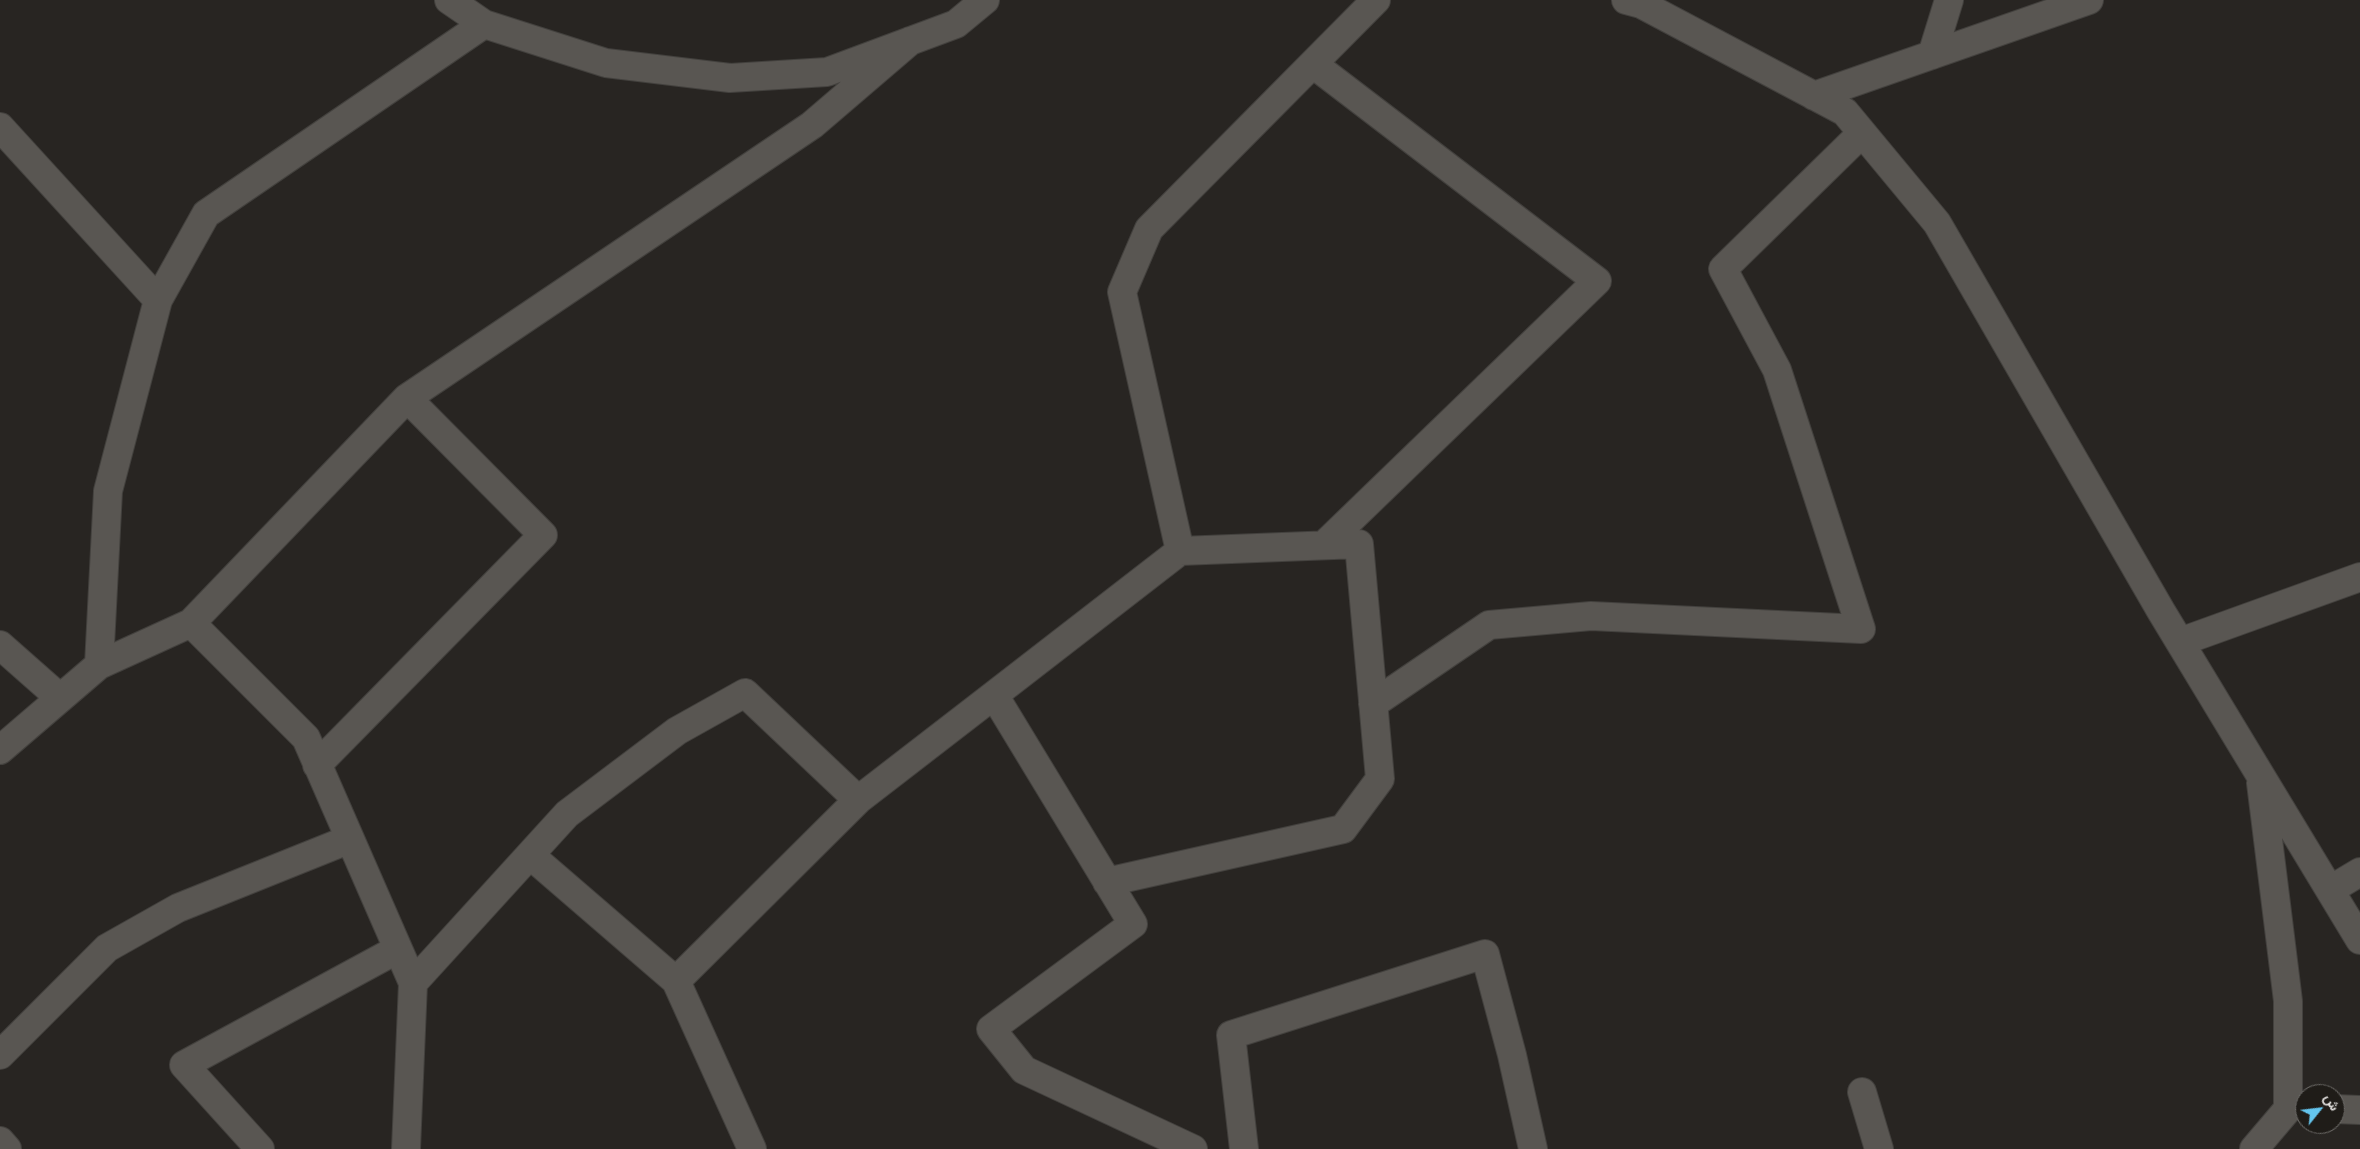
<!DOCTYPE html>
<meta charset="utf-8">
<style>
body{margin:0}
#map{position:relative;width:2360px;height:1149px;overflow:hidden;background:#282522;font-family:"IBM Plex Sans",Vazirmatn,sans-serif}
canvas{display:block}
.north{position:absolute;left:2295px;top:1084px;width:50px;height:50px;box-sizing:border-box;background:#1f1c18;border:1px solid #6d6b68;border-radius:50%;rotate:61deg;font-size:14px;font-weight:700;line-height:20px;text-align:center;color:#e3e1df}
.north::after{content:'';display:block;margin:auto;width:18px;height:22px;background:#64c5ee;clip-path:polygon(50% 0,100% 100%,50% 72%,0 100%)}
</style>
<div id="map">
<canvas width="2360" height="1149"></canvas>
<div class="north">ش</div>
</div>
<script>
const context = document.querySelector('canvas').getContext('2d');
context.lineJoin = 'round';
function strokePath(path, color, width, dash) { context.strokeStyle = color; context.lineWidth = width; context.lineCap = dash ? 'butt' : 'round'; context.setLineDash(dash || []); context.stroke(path); }
const minor = new Path2D(`
 M449 0 484 24 606 63 730 78 827 72 956 24 985 0
 M1626 0 1641 4 1845 112 1937 223 2161 611 2360 940
 M1932 55 1949 0
 M1313 64 1597 281 1324 545
 M1814 96 2089 0
 M0 127 158 300
 M1180 551 1122 292 1149 229 1376 0
 M2180 642 2360 577
 M0 645 60 698
 M99 665 191 623
 M1373 704 1489 625 1591 616 1861 629 1777 370 1723 269 1862 133
 M0 750 99 665 108 491 158 300 206 214 484 24
 M317 765 543 535 407 398
 M530 855 676 981 752 1149
 M1107 882 1343 829 1380 779 1359 544 1180 551 994 695 1133 924 991 1029 1024 1070 1193 1149
 M2330 890 2360 872
 M676 981 858 800
 M413 983 567 814 677 731 745 693 858 800 994 695
 M0 1055 107 948 178 908 350 839
 M1862 1092 1879 1149
 M2335 1109 2360 1110
 M0 1141 7 1149
 M260 1149 184 1065 398 949
 M406 1149 413 983 306 738 191 623 407 398 812 125 910 41
 M1244 1149 1231 1035 1485 954 1512 1055 1533 1149
 M2254 1149 2288 1109V1001L2261 783`);
strokePath(minor, '#43413e', 30);
strokePath(minor, '#595652', 28);
</script>
